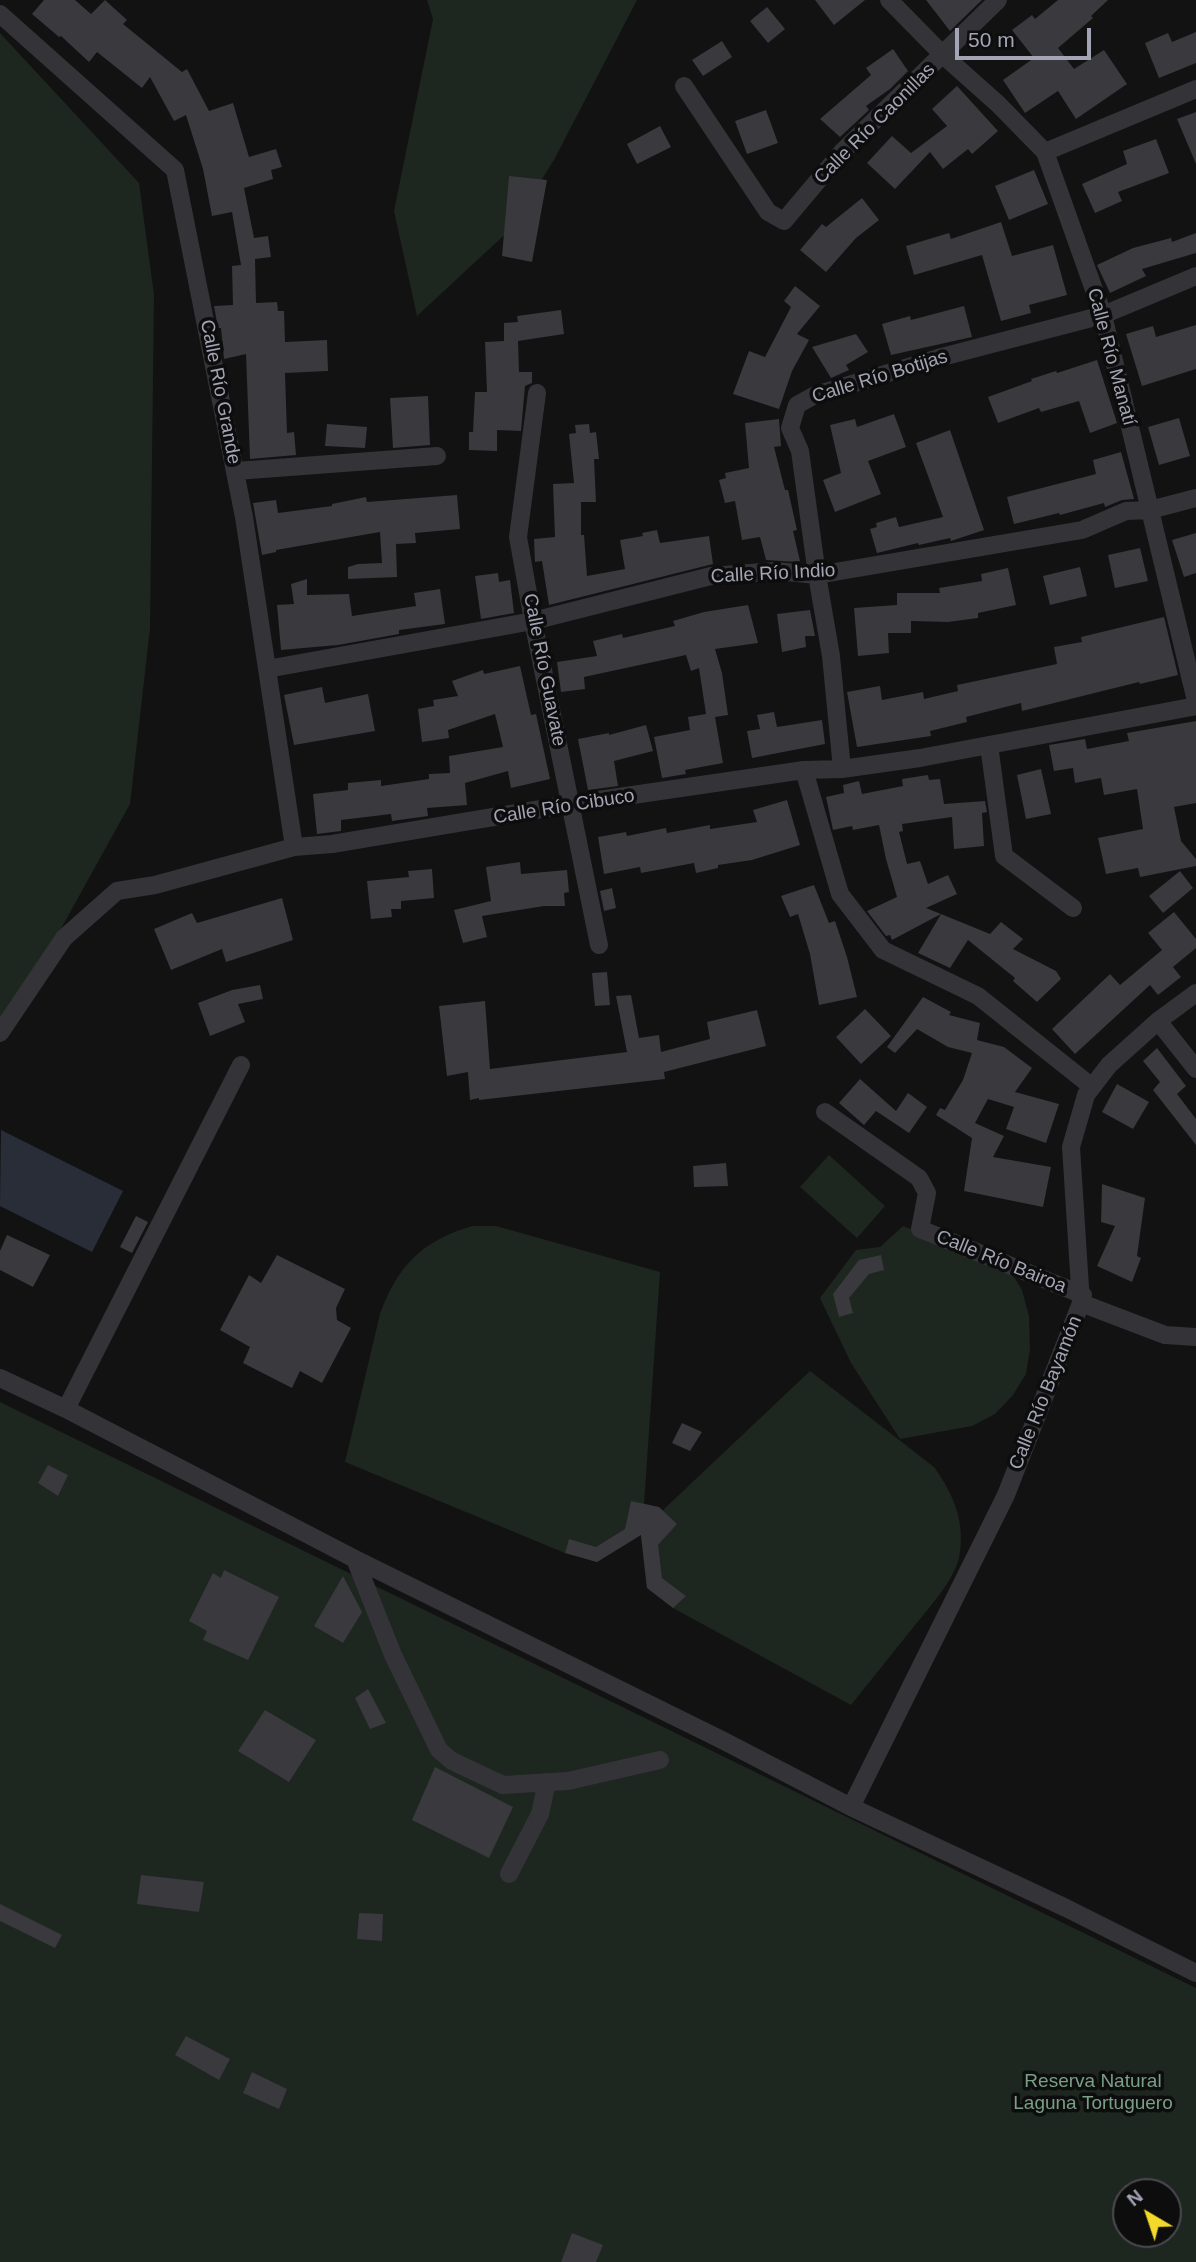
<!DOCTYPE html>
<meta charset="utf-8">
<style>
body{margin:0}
#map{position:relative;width:1196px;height:2262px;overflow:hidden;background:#121213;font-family:Arial,sans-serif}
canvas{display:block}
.north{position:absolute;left:1112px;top:2178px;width:70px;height:70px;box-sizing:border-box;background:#0d0d0e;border:2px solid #494950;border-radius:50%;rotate:321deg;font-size:19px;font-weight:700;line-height:28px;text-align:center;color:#a3a4b4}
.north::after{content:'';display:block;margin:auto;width:24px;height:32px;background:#f3da2a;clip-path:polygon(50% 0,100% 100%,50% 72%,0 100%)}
.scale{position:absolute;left:955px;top:28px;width:136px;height:32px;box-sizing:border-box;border:4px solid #a3a4b4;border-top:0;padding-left:9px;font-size:21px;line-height:24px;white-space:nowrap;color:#a3a4b4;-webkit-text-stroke:5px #0d0d0e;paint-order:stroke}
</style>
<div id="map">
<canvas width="1196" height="2262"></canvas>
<div class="north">N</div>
<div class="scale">50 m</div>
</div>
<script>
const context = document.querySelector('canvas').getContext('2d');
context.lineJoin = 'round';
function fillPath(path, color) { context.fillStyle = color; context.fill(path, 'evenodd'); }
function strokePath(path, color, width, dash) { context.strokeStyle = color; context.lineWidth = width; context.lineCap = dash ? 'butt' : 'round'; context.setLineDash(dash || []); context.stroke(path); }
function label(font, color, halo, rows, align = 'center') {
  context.font = font + ' Arial,sans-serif'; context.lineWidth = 7; context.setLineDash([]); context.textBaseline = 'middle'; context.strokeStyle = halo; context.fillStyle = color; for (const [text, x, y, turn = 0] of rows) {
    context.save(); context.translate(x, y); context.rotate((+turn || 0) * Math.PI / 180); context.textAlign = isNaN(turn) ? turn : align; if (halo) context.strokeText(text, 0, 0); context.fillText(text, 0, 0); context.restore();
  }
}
const green = new Path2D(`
 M427 0H637L555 158 513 227 417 316 394 211 433 19Z
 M0 33 139 183 154 295 150 628 130 804 0 1039Z
 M829 1155 885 1206 857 1238 800 1187Z
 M472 1226H496L660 1272 644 1504 636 1538 597 1562 565 1553 345 1462 380 1314C398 1265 422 1241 472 1226Z
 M903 1226 1009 1269 1022 1290 1029 1316 1030 1349 1026 1374 1013 1395 995 1414 972 1426 900 1439 851 1363 820 1298 856 1250 880 1247Z
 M810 1371 934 1467C954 1495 966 1523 959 1558 953 1582 927 1610 912 1629 891 1655 871 1680 851 1705L673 1608 647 1588 641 1538 662 1511Z
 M0 1402 1196 1988V2262H0ZM1126 2192H1168V2234H1126Z`);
const water = new Path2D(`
 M1 1130 123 1191 92 1252 0 1206Z`);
const building = new Path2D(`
 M44 0H75L91 14 105 0 127 20 123 24 182 72 187 69 209 111 233 103 249 157 276 149 282 167 271 170 273 179 244 188 254 238 268 236 271 257 255 259 256 303 277 302 278 311H284L285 342 327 340 328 371 285 373 287 433 294 432 296 455 250 459 246 354 224 359 221 328H218L214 306 233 305 232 266 241 265 232 212 212 216 203 169 186 115 174 121 150 77 142 88 97 52 89 62 61 36 59 37 32 14Z
 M815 0H865L834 25Z
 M926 0H982L950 31Z
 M1058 0H1108L1091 16 1093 18 1058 48 1074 69 1104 50 1127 84 1076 119 1058 91 1025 113 1003 80 1034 58 1012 30 1032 15 1035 19Z
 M767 7 785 29 768 43 750 21Z
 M1196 32V63L1159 78 1145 43 1168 33 1172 42Z
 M722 41 732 57 703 76 692 60Z
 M893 49 908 71 890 89 866 106 869 110 840 137 820 119 871 75 866 68Z
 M957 86 998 131 972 154 968 149 943 169 930 152 895 189 867 163 892 136 911 153 947 126 932 109Z
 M766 110 778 143 747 154 735 121Z
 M1196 112V164L1177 119Z
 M660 126 671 147 637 164 627 144Z
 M1156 139 1169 173 1118 192 1122 201 1095 213 1082 184 1127 164 1123 151Z
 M1034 170 1048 204 1009 220 995 186Z
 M509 176 547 180 532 262 502 256Z
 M862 198 879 220 856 238 826 272 800 250 822 224 826 227Z
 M1001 222 1012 256 1053 245 1067 295 1029 305 1031 313 1001 321 982 255 914 275 906 246 949 233 951 239Z
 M1196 233V253L1142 269 1146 276 1110 293 1097 265 1133 248 1171 238 1172 242Z
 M795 286 820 306 797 334 809 340 792 371 779 409 733 394 749 351 765 357 791 307 784 301Z
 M964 306 972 337 891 355 882 324 910 316 911 320Z
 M561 310 564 334 518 341 519 372H532V383L525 386 521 431 497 430V451L469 450V432H473L475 392H487L485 342 504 341V323L518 322 517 316Z
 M1196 325V369L1142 386 1126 334 1153 326 1156 337Z
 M856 334 868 352 846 365 849 370 831 378 812 347Z
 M1097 360 1117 423 1090 433 1079 401 1041 412 1039 408 998 423 988 397 1032 381 1031 379 1056 371 1057 373Z
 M428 396 430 445 393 448 390 398Z
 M894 414 906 447 868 461 881 494 835 512 823 480 841 473 830 425 855 419 857 427Z
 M1179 418 1190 456 1159 465 1148 427Z
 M779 419 781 446 774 447 785 490H788L797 530 793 531 800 561 797 562 766 560 760 537 742 540 735 501 725 503 719 480 726 478 725 473 749 468 745 423Z
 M327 424 367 427 365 448 325 446Z
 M589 424 590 433 596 432 599 459H594L596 502H581V535H584L587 576 625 569 620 540 643 536 642 533 657 530 660 543 709 536 713 564 549 605 542 561 535 562 534 539 555 537 553 484 574 483 569 434 576 433 575 425Z
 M950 430 984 530 951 541 950 538 919 545 918 543 877 553 870 529 877 527 876 523 896 517 899 527 943 517 916 443Z
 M1121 452 1134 499 1122 500 1105 507 1104 503 1060 515 1059 513 1014 524 1007 497 1096 474 1093 460Z
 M457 495 460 529 415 533 416 543 396 544 397 577 348 579V567L358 564 382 563 380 532 276 550V552L262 555 253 503 276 500 278 513 332 506V504L366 497 367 502Z
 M1196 533V573L1184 577 1172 540Z
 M1140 548 1148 581 1115 588 1108 555Z
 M1080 567 1087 596 1050 605 1043 576Z
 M1008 568 1016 605 978 613V618L948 622 911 621V633H888L889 653 858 656 854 608 897 605V593H940L939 588 982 581 981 574Z
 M498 573 499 582 510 580 514 613 481 619 475 576Z
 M307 579V595L349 594 352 616 416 606 414 593 440 589 445 624 399 630V634L338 645 281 650 277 605 294 604 291 584Z
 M748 605 758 643 715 649 722 673 728 715 715 717 723 763 685 770 686 774 662 778 654 737 690 730 688 717 706 714 699 668 691 671 686 655 584 677 585 689 561 692 557 662 597 656 593 641 622 634 623 638 675 626 673 621 704 612Z
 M810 610 815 636H805L806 647 782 652 777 614Z
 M1164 617 1178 675 1140 684 1139 682 1022 711 1021 703 966 717 967 722 930 731 931 736 857 747 847 692 880 686 882 700 923 692 924 699 958 691 957 685 1057 664 1054 647 1082 642 1081 637Z
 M520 666 531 715 536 714 550 779 511 788 508 771 465 783 467 805 427 808 428 816 392 821 391 814 341 820V831L317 834 313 794 348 790V783L381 780V786L429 779V774L450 773 449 756 503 747 495 714 448 730 449 738 422 742 418 709 434 706 433 700 458 696 452 681 483 670 484 674Z
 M322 687 325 703 368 694 375 731 294 745 284 695Z
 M774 712 777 727 822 720 825 744 752 758 747 731 760 729 757 715Z
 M1196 721V803L1174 807 1181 841 1196 859V866L1140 877 1138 868 1106 874 1098 838 1143 829 1137 789 1104 795 1101 778 1075 783 1073 768 1054 771 1049 745 1085 739 1087 749 1129 741 1127 733Z
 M646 725 653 751 614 761 618 786 588 790 578 739 609 733V735Z
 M1041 769 1051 814 1026 819 1017 775Z
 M928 775 929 780 940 779 944 804 985 801 987 812 982 813 984 846 954 849 952 817 902 824 903 831 899 832 907 864 920 861 928 884 948 875 957 894 926 908 941 914 892 940 890 935 886 936 867 911 897 897 886 859 879 825 853 830 852 826 833 830 826 797 844 793 843 785 859 781 862 794 903 786 902 779Z
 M787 800 800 845 752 860 718 865V868L696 873 694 863 641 873 640 867 604 874 598 837 626 832 627 836 666 828 667 833 710 825V829L757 822 753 810Z
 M520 862 521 874 567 870 569 892 564 893 565 906H544L482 916 487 937 463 943 454 910 491 901 486 867Z
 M432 869 434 898 401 901V909H391L392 917 371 919 367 881 409 877 408 871Z
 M1180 871 1193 888 1163 913 1149 896Z
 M814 885 829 923 835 921 847 957 857 997 819 1005 810 954 798 914 790 917 781 896Z
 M612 888 616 908 604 911 600 891Z
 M282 898 293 940 226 962 222 949 171 970 154 929 192 913 197 923Z
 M1174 912 1196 939V948L1173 967 1181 977 1158 995 1150 985 1075 1054 1052 1029 1110 974 1120 985 1162 950 1148 933Z
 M941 914 990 934 1001 922 1023 939 1013 949 1056 971 1061 979 1037 1002 1013 981 1015 978 968 940 950 968 918 953Z
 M607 972 610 1005 595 1006 592 973Z
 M260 985 263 999 238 1004 245 1022 210 1036 198 1003 232 990Z
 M631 995 639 1038 659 1035 661 1052 710 1039 707 1022 757 1010 766 1046 664 1072 665 1079 479 1100V1098L470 1100 468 1072 447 1076 439 1006 485 1001 490 1069 627 1052 616 996Z
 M923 997 951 1012 949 1015 980 1023 977 1040 1004 1047 1032 1068 1015 1092 1059 1104 1046 1143 1006 1129 1014 1107 988 1099 975 1123 1004 1136 993 1157 1051 1167 1043 1207 964 1191 972 1138 936 1115 940 1108 945 1110 963 1080 972 1053 948 1047 917 1029 895 1053 887 1047Z
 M865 1009 891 1036 861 1064 836 1037Z
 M1157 1048 1186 1086 1177 1094 1196 1119V1145L1153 1090 1160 1082 1143 1061Z
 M860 1079 896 1111 908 1093 927 1107 909 1133 876 1111 864 1125 839 1103Z
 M1117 1084 1149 1102 1133 1129 1102 1112Z
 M726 1163 728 1186 694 1187 693 1166Z
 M1102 1184 1145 1198 1137 1256 1141 1258 1132 1282 1097 1266 1115 1226 1101 1222Z
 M136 1216 148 1222 132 1253 120 1247Z
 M7 1235 50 1255 33 1287 0 1270V1251Z
 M277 1255 345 1289 336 1308 337 1320 351 1328 322 1383 300 1371 292 1388 243 1363 250 1347 220 1330 249 1275 261 1283Z
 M881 1255 884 1270 869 1274 849 1298 853 1313 839 1317 833 1294 859 1260Z
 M682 1423 702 1432 690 1451 672 1443Z
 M48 1465 68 1475 58 1496 38 1483Z
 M631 1501 659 1507 677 1524 658 1545 662 1578 686 1596 673 1608 647 1588 641 1535 597 1562 565 1553 569 1539 596 1547 625 1529Z
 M224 1570 279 1597 248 1660 203 1640 207 1631 189 1621 213 1573 221 1578Z
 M343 1576 362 1612 343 1643 314 1626Z
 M368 1689 386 1723 370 1729 355 1698Z
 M265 1710 316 1740 289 1782 238 1751Z
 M435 1767 513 1807 489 1858 412 1820Z
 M141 1875 204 1882 199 1912 137 1904Z
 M0 1904 62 1935 55 1948 0 1921Z
 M359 1913 383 1914 382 1941 357 1939Z
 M186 2036 230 2059 219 2080 175 2055Z
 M252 2072 287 2089 279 2109 243 2093Z
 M572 2233 603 2245 596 2262H561Z`);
const minor = new Path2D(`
 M889 0 943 55 998 104 1045 152 1103 315 1196 701
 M0 14 175 170 244 517 294 847
 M684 86 768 212 784 221 842 152 998 0
 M1045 152 1196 89
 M537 393 518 537 533 621 599 945
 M236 471 437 456
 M267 669 533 621 711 576 776 571 817 575 1082 530 1126 511 1150 510 1196 498
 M989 745 1004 856 1073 908
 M842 769 831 656 817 575 800 451 790 428 797 405 815 395 938 358 1103 315 1196 276
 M804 770 840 894 883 950 978 996 1091 1086
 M1158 1021 1196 1069
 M0 1033 64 938 117 891 155 885 294 847 332 844 571 804 804 770 842 769 920 758 1196 706
 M825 1112 919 1178 927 1193 920 1229 1083 1295
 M1081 1303 1165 1335 1196 1337
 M0 1378 66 1409 355 1559 722 1740 851 1807 1066 1908 1196 1973
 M66 1409 241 1065
 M355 1559 393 1655 439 1750 452 1761 503 1785 568 1781 660 1760
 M851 1807 1006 1495 1081 1303 1071 1147 1086 1095 1109 1065 1158 1021 1196 993
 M509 1874 540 1814 547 1782`);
const streetNames = [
 ["Calle Río Caonillas",875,124,-45],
 ["Calle Río Manatí",1111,357,75],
 ["Calle Río Botijas",880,377,-17],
 ["Calle Río Grande",220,392,79],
 ["Calle Río Indio",773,574,-3],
 ["Calle Río Guavate",544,670,79],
 ["Calle Río Cibuco",564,807,-9],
 ["Calle Río Bairoa",1001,1262,22],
 ["Calle Río Bayamón",1046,1393,-68]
];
const parkNames = [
 ["Reserva Natural",1093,2082],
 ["Laguna Tortuguero",1093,2104]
];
fillPath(green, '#1e2620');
fillPath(water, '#282d37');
fillPath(building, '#39393e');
strokePath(minor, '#333338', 18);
label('19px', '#a3a4b4', '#0d0d0e', streetNames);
label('19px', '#799f84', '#0d0d0e', parkNames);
</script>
